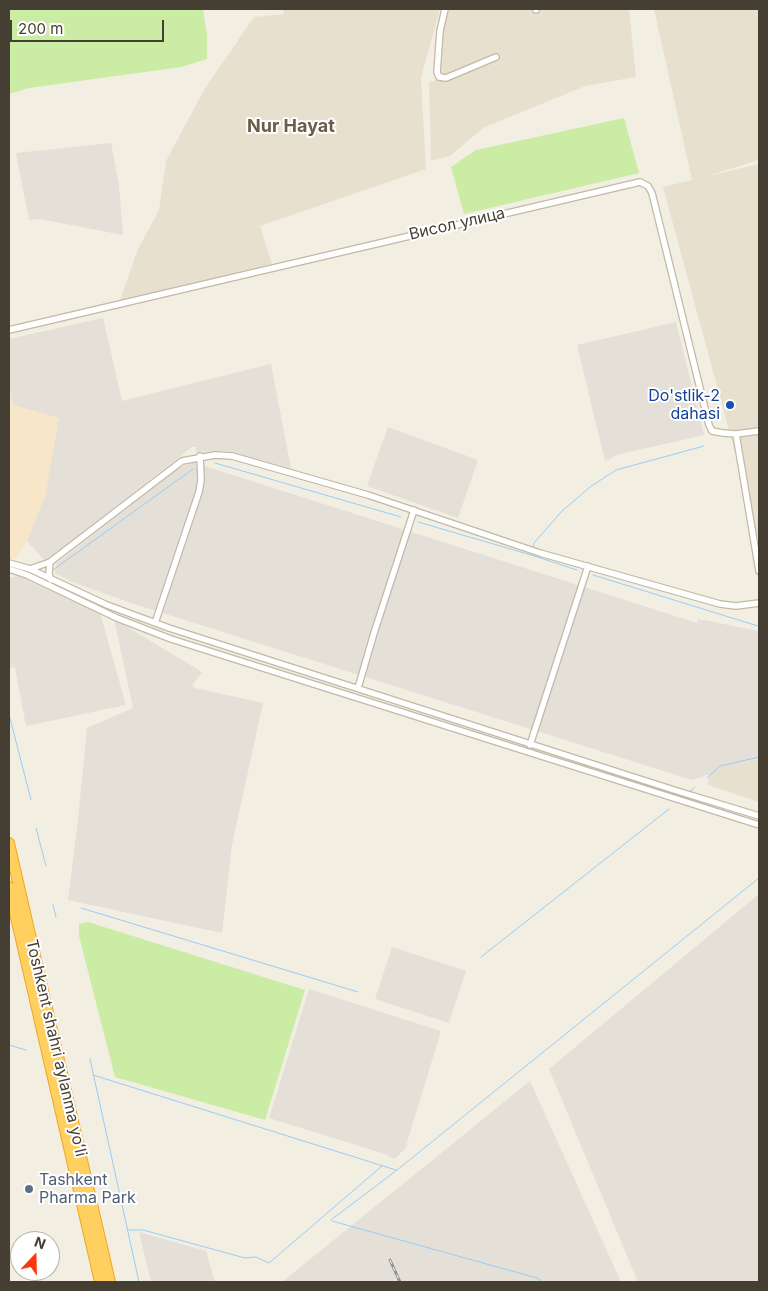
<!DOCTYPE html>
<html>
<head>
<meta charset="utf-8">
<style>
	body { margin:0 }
	#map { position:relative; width:768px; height:1291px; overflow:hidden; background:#f3eee2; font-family:Inter,sans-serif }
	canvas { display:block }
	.frame { position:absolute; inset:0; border:10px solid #453e32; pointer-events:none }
	.north { position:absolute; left:10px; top:1231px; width:50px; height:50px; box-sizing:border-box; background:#fff; border:1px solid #b5b2ad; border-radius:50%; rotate:21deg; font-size:14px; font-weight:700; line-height:20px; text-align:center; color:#453e32 }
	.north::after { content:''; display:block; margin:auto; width:18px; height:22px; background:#ff380c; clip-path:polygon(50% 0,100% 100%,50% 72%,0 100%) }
	.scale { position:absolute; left:10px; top:20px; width:154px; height:22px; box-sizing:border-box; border:2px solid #453e32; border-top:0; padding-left:6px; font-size:15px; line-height:18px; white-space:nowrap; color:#453e32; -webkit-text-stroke:4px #fff; paint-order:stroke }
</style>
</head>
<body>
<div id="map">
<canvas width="768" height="1291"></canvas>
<div class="frame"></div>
<div class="north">N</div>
<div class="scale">200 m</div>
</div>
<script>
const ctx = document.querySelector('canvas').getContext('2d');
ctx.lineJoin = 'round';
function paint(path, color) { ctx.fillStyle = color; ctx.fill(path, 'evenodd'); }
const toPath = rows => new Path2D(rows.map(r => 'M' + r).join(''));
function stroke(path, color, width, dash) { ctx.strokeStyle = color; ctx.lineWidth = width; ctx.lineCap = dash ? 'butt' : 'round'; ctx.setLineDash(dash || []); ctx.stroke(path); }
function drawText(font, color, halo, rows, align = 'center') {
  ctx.font = font + ' Inter,sans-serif'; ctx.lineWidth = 4; ctx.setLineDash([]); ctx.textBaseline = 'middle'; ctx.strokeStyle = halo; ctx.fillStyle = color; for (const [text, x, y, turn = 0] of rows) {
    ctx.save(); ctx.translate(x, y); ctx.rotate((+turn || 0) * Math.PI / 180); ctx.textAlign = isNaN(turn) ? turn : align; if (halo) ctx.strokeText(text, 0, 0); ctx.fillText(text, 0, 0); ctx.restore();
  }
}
paint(toPath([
	[283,9,440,9,421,78,426,169,260,226,272,264,120,301,137,251,159,210,166,161,204,90,254,17,284,14],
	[442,9,629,9,636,77,585,86,483,128,450,156,431,161,429,82,435,81,437,39],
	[654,9,759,9,759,160,704,177,759,164,759,541,663,187,692,180],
	[759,758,759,802,708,785,709,774]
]), '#e8e0cf');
paint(toPath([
	[9,385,13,405,59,418,45,496,27,541,15,560,9,558]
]), '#f8e6c9');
paint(toPath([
	[111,143,119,185,123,235,40,219,29,220,16,153],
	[103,318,122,401,271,364,291,469,228,451,196,452,196,447,192,447,45,561,27,541,45,496,59,418,13,405,9,385,9,339],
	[676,322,704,435,620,454,605,461,577,345],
	[388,427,478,460,458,518,367,486],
	[192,462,697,623,698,619,759,631,759,758,692,780,131,603,70,581,55,573,56,564,176,470],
	[19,576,100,613,126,705,26,726,15,667,9,668,9,578],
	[114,619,202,672,192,686,195,688,263,703,232,845,222,933,68,900,78,820,87,728,133,708],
	[759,894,759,1282,638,1282,549,1069],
	[392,947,466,971,449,1023,375,999],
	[309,989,441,1031,405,1149,394,1159,385,1154,269,1118],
	[530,1081,621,1282,282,1282],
	[139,1232,206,1251,215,1282,151,1282]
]), '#e4dfd7');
paint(toPath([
	[9,9,203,9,207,36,207,59,181,67,29,88,9,94],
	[624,118,639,173,464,214,451,167,476,150],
	[88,922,305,990,265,1120,115,1077,79,936,79,924]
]), '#caeca5');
stroke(toPath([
	[215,463,401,517],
	[418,522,531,555,577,570],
	[533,548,534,543,561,512,590,487,616,470,704,446],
	[53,570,193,469],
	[593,575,758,626],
	[9,714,31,800],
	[707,778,720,766,759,757],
	[689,792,695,787],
	[36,828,46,866],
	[53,905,56,917],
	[81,908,358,992],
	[481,957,669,809],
	[9,1045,26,1050],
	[90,1059,139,1282],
	[93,1075,396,1170],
	[331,1220,397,1170,759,878],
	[332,1221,537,1278,543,1282],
	[128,1230,143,1230,245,1258,256,1257,269,1263,382,1166]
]), '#96cdf8', 1);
const street = toPath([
	[445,9,440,31,437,72,439,77,446,78,496,57],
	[536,9,536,10],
	[9,330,640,182,648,186,652,193,709,425,712,431,723,433,736,434,759,431],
	[736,434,759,571],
	[50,562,49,574,51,580],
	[9,563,30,569,107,605,169,628,674,790,759,816],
	[9,569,27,575,117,618,171,639,759,825],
	[30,569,50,562,182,461,215,455,232,456,368,495,540,553,720,604,736,606,759,603],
	[155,623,199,492,201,480,200,456],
	[358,688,374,633,414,510],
	[530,745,588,566]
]);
const highway = toPath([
	[9,843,110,1282],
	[9,887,100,1282]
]);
stroke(street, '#c2b9a6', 8);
stroke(highway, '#eda821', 12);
stroke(street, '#fff', 5.5);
stroke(highway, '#ffcf60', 10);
const rail = toPath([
	[390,1260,400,1282]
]);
stroke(rail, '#939393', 3);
stroke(rail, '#fff', 1, [4]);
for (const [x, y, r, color] of [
	[730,405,5,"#1a4fb4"],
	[29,1189,5,"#5c6f8a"]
]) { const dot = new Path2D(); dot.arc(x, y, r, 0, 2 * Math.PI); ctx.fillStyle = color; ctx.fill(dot); stroke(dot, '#fff', 2); }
drawText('16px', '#453e32', '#fff', [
	["Висол улица",457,224,-13],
	["Toshkent shahri aylanma yoʻli",56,1048,77]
]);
drawText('16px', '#164399', '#fff', [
	["Do'stlik-2",720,396],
	["dahasi",720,414]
], 'right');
drawText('16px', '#4e5e75', '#fff', [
	["Tashkent",39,1180],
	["Pharma Park",39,1198]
], 'left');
drawText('bold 18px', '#695c48', '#fff', [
	["Nur Hayat",291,127]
]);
</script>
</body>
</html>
